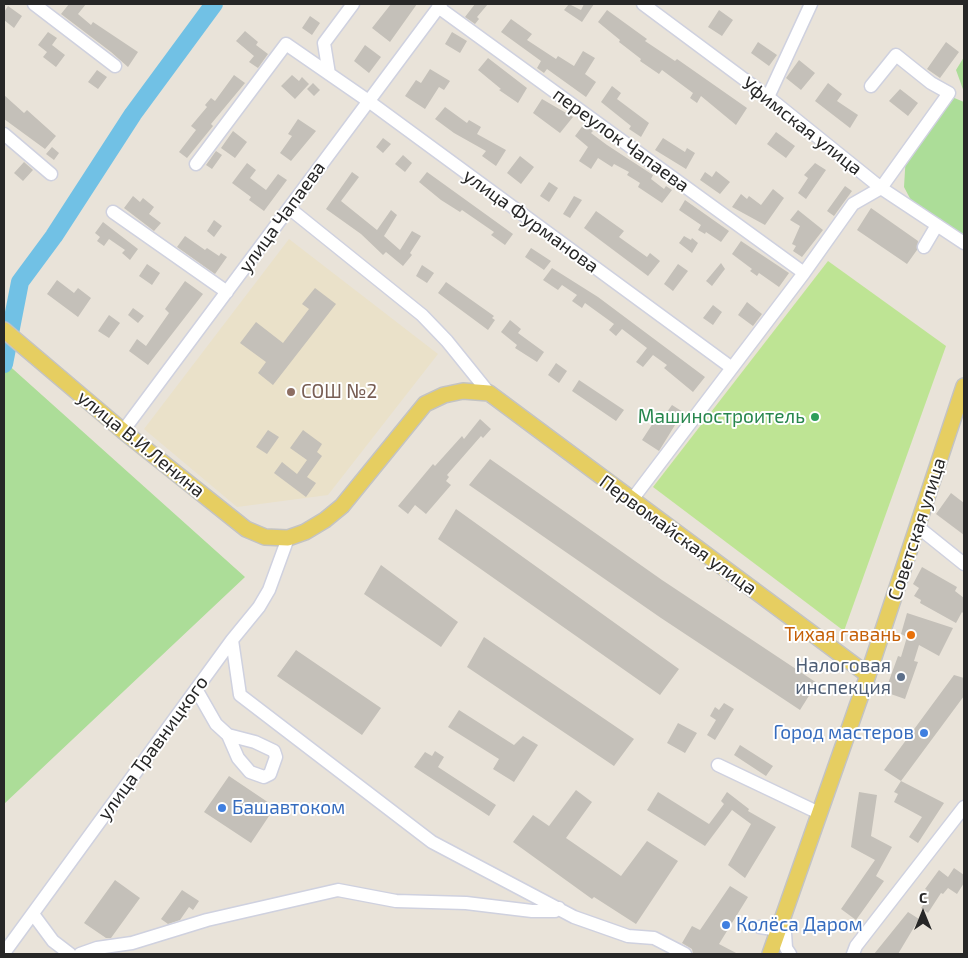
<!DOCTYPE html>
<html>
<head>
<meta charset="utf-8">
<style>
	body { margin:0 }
	#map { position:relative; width:968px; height:958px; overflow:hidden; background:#e9e3d9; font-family:"Exo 2",sans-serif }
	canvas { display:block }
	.frame { position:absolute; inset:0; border:5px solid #272727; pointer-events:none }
	.north { position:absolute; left:898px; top:888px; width:50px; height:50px; -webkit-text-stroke:4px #fff; paint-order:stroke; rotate:0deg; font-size:14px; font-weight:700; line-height:20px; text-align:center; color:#272727 }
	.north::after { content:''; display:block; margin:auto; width:18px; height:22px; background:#272727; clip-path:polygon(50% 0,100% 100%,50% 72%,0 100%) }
</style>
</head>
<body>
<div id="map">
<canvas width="968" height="958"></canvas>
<div class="frame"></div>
<div class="north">С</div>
</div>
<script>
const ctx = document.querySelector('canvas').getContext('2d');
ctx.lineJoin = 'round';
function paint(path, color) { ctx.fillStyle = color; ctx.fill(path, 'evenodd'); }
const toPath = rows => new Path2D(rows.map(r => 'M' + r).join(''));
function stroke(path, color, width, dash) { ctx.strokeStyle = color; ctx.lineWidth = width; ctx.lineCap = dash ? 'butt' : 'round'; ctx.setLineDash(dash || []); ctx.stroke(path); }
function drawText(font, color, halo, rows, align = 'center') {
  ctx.font = font + ' "Exo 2",sans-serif'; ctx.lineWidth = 4; ctx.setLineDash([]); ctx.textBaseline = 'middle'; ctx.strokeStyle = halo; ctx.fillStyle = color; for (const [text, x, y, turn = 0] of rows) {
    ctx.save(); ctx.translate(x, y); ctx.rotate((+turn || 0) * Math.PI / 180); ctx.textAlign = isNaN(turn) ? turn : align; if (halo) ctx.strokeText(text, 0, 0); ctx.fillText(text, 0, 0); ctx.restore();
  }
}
paint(toPath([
	[289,239,438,354,328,495,237,507,144,429]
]), '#eae1c9');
paint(toPath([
	[964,57,964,92,956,70],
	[952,97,964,102,964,239,914,206,904,187,906,154],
	[4,361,245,577,4,804]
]), '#acdd98');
paint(toPath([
	[828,261,946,346,844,631,653,487]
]), '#bee494');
stroke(toPath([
	[4,364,20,282,54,236,133,114,214,4]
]), '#71c1e5', 18);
paint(toPath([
	[69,4,86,4,78,14,91,25,93,22,138,52,128,67,111,52,61,14],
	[391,4,417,4,390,42,372,28],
	[475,4,488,4,477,17,479,19,475,24,465,17],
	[569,4,581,10,584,4,594,4,582,22,564,10],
	[8,6,22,16,14,28,4,20,4,12],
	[607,10,647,39,645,41,675,61,677,59,747,108,736,125,701,96,697,103,690,98,693,93,662,70,659,74,640,61,641,59,619,42,620,40,598,22],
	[719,10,733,20,722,36,708,27],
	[310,16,320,23,312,35,302,28],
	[511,19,532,34,527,40,556,59,558,56,574,66,583,51,595,58,585,74,596,82,586,97,547,69,544,73,537,68,541,61,501,32],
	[245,31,258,42,256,45,268,54,258,68,249,62,254,56,236,41],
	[48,32,57,38,52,45,65,55,56,67,43,57,47,52,38,45],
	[452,32,467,41,460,53,445,44],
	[758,42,777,55,769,66,751,53],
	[946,42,959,52,940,78,927,69],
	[365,45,381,57,369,73,354,61],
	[488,58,527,88,518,103,499,90,501,89,478,70],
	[799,60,815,73,801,90,786,78],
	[430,69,450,81,444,90,439,87,425,109,405,96,416,80,421,83],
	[97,70,107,77,98,89,88,82],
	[234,75,245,83,211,124,213,126,187,158,179,152,196,130,191,126,207,107,205,105,211,98,215,101],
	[292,75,299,81,302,77,309,84,295,99,281,86],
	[313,83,320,90,314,96,307,89],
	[828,83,842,94,837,101,858,115,850,128,815,101],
	[612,86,621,93,617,99,649,123,641,137,629,129,631,126,601,102],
	[900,89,918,103,908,116,889,101],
	[4,95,24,113,27,110,56,136,45,149,4,119],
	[542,99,573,117,560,133,533,113],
	[445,107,467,123,469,120,481,127,477,134,506,150,496,166,482,156,486,151,454,133,435,119],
	[298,119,316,131,291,161,280,153,292,136,288,134],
	[584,124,593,131,591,133,607,145,653,175,651,179,664,189,666,186,672,190,662,203,638,187,640,183,627,175,629,172,614,164,612,167,598,158,591,169,579,161,588,147,575,136],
	[233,131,247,142,235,158,221,148],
	[776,132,795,146,786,158,767,144],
	[383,138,391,144,383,153,376,147],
	[663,138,685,152,687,148,695,153,686,169,655,150],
	[52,147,59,153,54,160,46,154],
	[216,151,222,155,212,169,206,165],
	[403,155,412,163,405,172,395,164],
	[520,156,534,167,521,184,507,173],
	[24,162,33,170,23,181,14,173],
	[247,163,256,170,250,178,266,190,278,174,287,180,264,211,249,200,251,197,232,183],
	[815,163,826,170,806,199,798,193,808,178,804,175],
	[716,171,730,182,720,194,700,180,705,172,712,177],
	[352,172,359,177,341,201,377,230,391,210,397,215,384,236,400,250,412,231,421,236,410,253,412,255,403,266,386,252,383,255,361,234,326,209],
	[427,172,513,234,505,245,491,235,494,232,462,210,460,212,441,200,419,182],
	[549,182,558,188,549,202,540,196],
	[845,186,852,191,834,216,827,211],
	[773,189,784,198,765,225,732,207,741,194,747,199,749,196,761,205],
	[133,196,140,202,143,198,154,207,149,214,161,223,154,231,124,208],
	[574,196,582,200,570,218,563,214],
	[685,200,729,231,721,242,706,232,705,234,698,230,701,225,679,210],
	[871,208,918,241,917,250,907,264,857,230],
	[798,210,823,230,802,257,793,251,796,246,792,244,800,226,790,220],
	[596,211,624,231,619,237,647,257,650,253,660,261,648,276,584,228],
	[214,220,222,226,214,237,207,231],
	[103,222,138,249,130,260,122,253,125,250,109,239,104,246,97,241,100,237,95,233],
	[185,236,205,250,207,248,219,256,221,253,227,257,215,274,177,247],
	[684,236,691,240,692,238,698,243,692,253,679,243],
	[741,241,789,273,779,287,759,273,757,276,750,271,752,269,732,254],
	[531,248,551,261,544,270,525,257],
	[721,263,725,269,712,286,706,281],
	[147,264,160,273,152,285,139,276],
	[678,264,688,271,673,291,664,284],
	[422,265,434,273,427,283,416,276],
	[552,268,598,297,705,377,693,392,664,368,667,365,653,355,643,367,636,362,647,348,622,329,616,336,609,330,614,324,585,303,582,308,572,301,577,295,562,285,558,290,543,280],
	[57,280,74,293,78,288,91,298,78,317,47,294],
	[185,281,203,294,148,365,129,351,137,339,146,346,169,313,165,309],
	[446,282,494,316,492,318,495,320,488,330,438,293],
	[315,288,336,304,273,385,258,373,266,362,240,343,256,322,283,343,309,309,302,304],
	[747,302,762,314,753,326,738,315],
	[713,305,722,312,713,325,703,318],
	[133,308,144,316,138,323,128,315],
	[109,315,120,323,109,338,98,331],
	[510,320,521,329,518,333,544,352,537,362,515,348,517,345,501,332],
	[556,363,567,371,559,383,548,375],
	[579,380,624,410,616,421,572,391],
	[672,405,683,412,659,451,642,440,655,420,659,423],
	[480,419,491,429,483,438,481,436,447,475,449,477,446,481,451,485,426,514,415,505,408,514,398,506,433,464,435,466,462,436,464,439],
	[268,430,279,437,267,454,256,447],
	[303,430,322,444,317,452,322,456,307,477,316,483,306,497,274,473,282,462,297,474,307,460,290,448],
	[490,459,662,580,817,683,800,710,661,618,469,485],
	[951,493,964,503,964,535,936,514],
	[456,509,679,669,660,695,438,539],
	[381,565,458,622,441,647,364,594],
	[922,567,957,587,955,591,964,598,964,614,962,612,956,623,920,603,921,600,914,596,919,588,913,584],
	[907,613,953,628,939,656,919,645,914,661,918,662,905,699,885,692,898,656,901,657,907,637,901,634],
	[484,637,634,739,614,766,467,667],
	[296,650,381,708,362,735,277,676],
	[954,675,964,678,964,696,901,781,884,770],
	[724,703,734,709,715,740,707,735,716,720,710,716,715,707,719,710],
	[459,710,514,745,523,736,538,745,514,782,493,769,499,759,448,727],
	[678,723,697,733,685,753,667,743],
	[740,745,773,766,766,776,734,755],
	[435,751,444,757,438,767,496,805,489,816,414,767,425,752,432,756],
	[229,776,275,807,251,843,204,812],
	[901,781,944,803,918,843,909,837,922,817,894,802,898,794,894,792],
	[576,790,592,802,566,838,621,876,647,841,678,861,636,924,594,897,592,899,513,842,533,815,549,826],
	[658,792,709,824,724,804,721,801,727,792,749,809,748,811,776,827,745,878,728,865,751,824,732,810,705,846,647,810],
	[859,792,877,795,871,836,892,847,876,876,884,881,856,920,841,909,875,860,851,847],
	[954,868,964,875,964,883,957,894,948,888,943,894,941,893,928,913,921,908,924,904,920,901,927,890,925,889,939,870,948,877],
	[115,880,140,898,111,938,106,938,84,923],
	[730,886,748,897,719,944,738,954,693,954,692,949,682,943,692,926,700,930],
	[182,890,199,901,193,910,189,907,180,920,168,924,161,919],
	[908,912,919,919,898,954,874,954]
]), '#c4c0b9');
const minor = toPath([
	[34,4,115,66],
	[643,4,768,97,881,188,964,243],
	[438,7,804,273],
	[329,74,324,43,353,4],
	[768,97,811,4],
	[4,134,51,174],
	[196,164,286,44,367,100,732,368],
	[289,208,422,315,447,341,489,393],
	[113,212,227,292],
	[924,247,937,225],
	[123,431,441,4],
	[631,501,804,273,853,204,881,188,949,93,931,83,896,55,871,86],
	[918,527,964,564],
	[232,640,240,695,432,842,574,917,628,936,654,938,685,954],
	[196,689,216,724,228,735,238,758,250,772,264,777,270,774,276,757,274,751,255,742,228,735],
	[718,765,819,813],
	[33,914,53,941,70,954],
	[784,918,786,948,790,954],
	[760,927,779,930],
	[4,953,232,640,259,607,269,590,288,538],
	[80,954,97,948,132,943,207,920,338,890,396,901,466,903,532,911,555,911,559,908],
	[853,954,856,946,964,807]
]);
const major = toPath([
	[4,330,123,431,246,529,265,537,288,538,305,532,325,520,342,506,425,404,444,395,463,391,489,393,868,675],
	[770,954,868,675,964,386]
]);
stroke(minor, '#cfd1df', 15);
stroke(major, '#c3c3c3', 18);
stroke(minor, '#fff', 12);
stroke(major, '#e6ce61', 15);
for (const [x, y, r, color] of [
	[291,392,5,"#8d6e63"],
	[815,417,5,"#2e9e5b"],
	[911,635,5,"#e8710a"],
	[901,677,5,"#5c6f8a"],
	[924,733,5,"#3f7fe0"],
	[222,808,5,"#3f7fe0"],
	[726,925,5,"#3f7fe0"]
]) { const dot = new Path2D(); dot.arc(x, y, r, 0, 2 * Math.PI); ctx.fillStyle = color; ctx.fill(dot); stroke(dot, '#fff', 2); }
drawText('19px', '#272727', '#fff', [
	["Уфимская улица",802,126,38],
	["переулок Чапаева",621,140,36],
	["улица Чапаева",282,217,-54],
	["улица Фурманова",531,221,36],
	["улица В.И.Ленина",141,444,39],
	["Советская улица",917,529,-72],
	["Первомайская улица",678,535,36],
	["улица Травницкого",153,748,-54]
]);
drawText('19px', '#785e54', '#fff', [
	["СОШ №2",301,392]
], 'left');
drawText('19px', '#27864d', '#fff', [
	["Машиностроитель",805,417]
], 'right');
drawText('19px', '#c56008', '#fff', [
	["Тихая гавань",901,635]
], 'right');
drawText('19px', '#4e5e75', '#fff', [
	["Налоговая",891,666],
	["инспекция",891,688]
], 'right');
drawText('19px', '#366cbe', '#fff', [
	["Город мастеров",914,733,"right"],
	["Башавтоком",232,808],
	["Колёса Даром",736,925]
], 'left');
</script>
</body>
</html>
